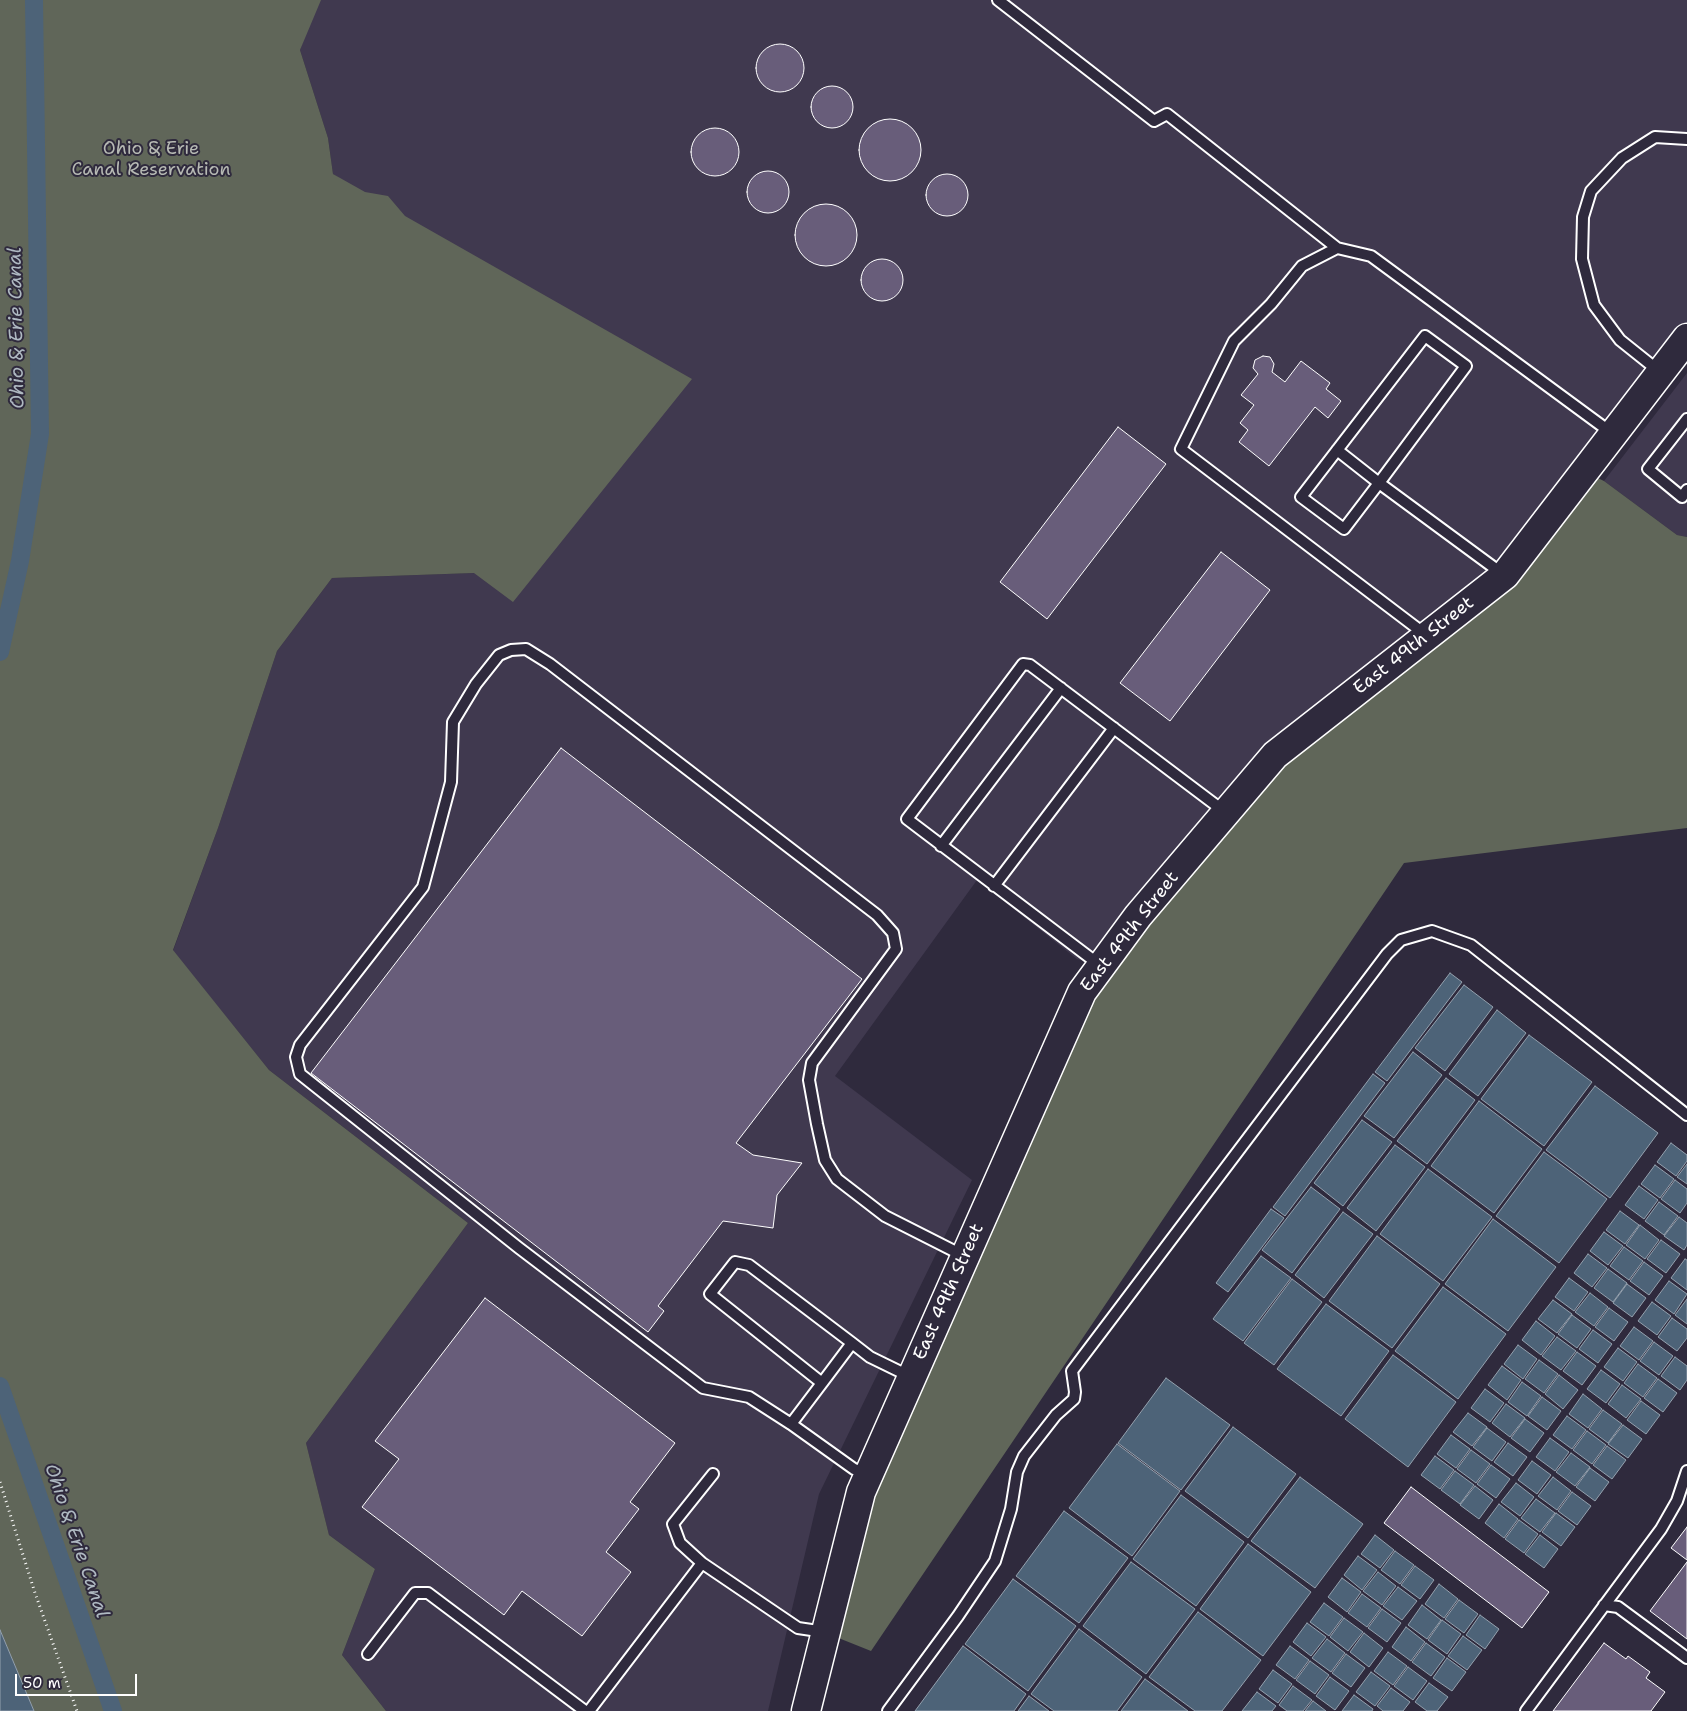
<!DOCTYPE html>
<html>
<head>
<meta charset="utf-8">
<style>
	body { margin:0 }
	#map { position:relative; width:1687px; height:1711px; overflow:hidden; background:#2f2a3d; font-family:"Shantell Sans",sans-serif }
	canvas { display:block }
	.scale { position:absolute; left:15px; top:1674px; width:122px; height:22px; box-sizing:border-box; border:2px solid #fff; border-top:0; padding-left:6px; font-size:15px; line-height:18px; white-space:nowrap; color:#fff; -webkit-text-stroke:4px #2f2a3d; paint-order:stroke }
</style>
</head>
<body>
<div id="map">
<canvas width="1687" height="1711"></canvas>
<div class="scale">50 m</div>
</div>
<script>
const ctx = document.querySelector('canvas').getContext('2d');
ctx.lineJoin = 'round';
function paint(path, color) { ctx.fillStyle = color; ctx.fill(path, 'evenodd'); }
const toPath = rows => new Path2D(rows.map(r => 'M' + r).join(''));
function stroke(path, color, width, dash) { ctx.strokeStyle = color; ctx.lineWidth = width; ctx.lineCap = dash ? 'butt' : 'round'; ctx.setLineDash(dash || []); ctx.stroke(path); }
function drawText(font, color, halo, rows, align = 'center') {
  ctx.font = font + ' "Shantell Sans",sans-serif'; ctx.lineWidth = 4; ctx.setLineDash([]); ctx.textBaseline = 'middle'; ctx.strokeStyle = halo; ctx.fillStyle = color; for (const [text, x, y, turn = 0] of rows) {
    ctx.save(); ctx.translate(x, y); ctx.rotate((+turn || 0) * Math.PI / 180); ctx.textAlign = isNaN(turn) ? turn : align; if (halo) ctx.strokeText(text, 0, 0); ctx.fillText(text, 0, 0); ctx.restore();
  }
}
paint(toPath([
	[317,0,1687,0,1687,338,1505,575,1101,966,1077,959,977,880,835,1076,972,1180,819,1494,768,1711,386,1711,342,1655,375,1569,329,1535,306,1443,468,1223,269,1070,173,951,218,828,277,651,332,578,474,573,358,192,333,174,328,138,300,50],
	[1687,373,1687,537,1677,535,1604,481]
]), '#40394f');
paint(toPath([
	[0,0,321,0,300,50,328,138,333,174,365,192,388,196,405,216,692,379,513,602,474,573,332,578,277,651,218,828,173,950,269,1070,468,1223,306,1443,329,1535,375,1569,342,1655,386,1711,34,1711,0,1630],
	[1585,472,1604,481,1677,535,1687,537,1687,828,1404,863,871,1651,826,1633,861,1492,1082,992,1226,812,1505,575]
]), '#606659');
const water = toPath([
	[1450,973,1462,982,1387,1081,1375,1072,1450,973],
	[1464,985,1493,1007,1445,1071,1415,1048,1464,985],
	[1497,1010,1526,1033,1478,1096,1449,1074,1497,1010],
	[1529,1035,1592,1082,1544,1146,1481,1099,1529,1035],
	[1413,1052,1442,1075,1394,1138,1364,1116,1413,1052],
	[1373,1074,1385,1083,1285,1216,1273,1207,1373,1074],
	[1446,1078,1475,1100,1427,1164,1397,1141,1446,1078],
	[1595,1086,1658,1133,1610,1198,1546,1150,1595,1086],
	[1479,1101,1542,1149,1494,1213,1431,1166,1479,1101],
	[1362,1120,1392,1142,1343,1206,1314,1183,1362,1120],
	[1671,1143,1687,1155,1687,1161,1676,1176,1657,1162,1671,1143],
	[1395,1145,1425,1167,1376,1231,1347,1208,1395,1145],
	[1544,1152,1607,1199,1559,1263,1496,1216,1544,1152],
	[1687,1164,1687,1184,1677,1177,1687,1164],
	[1655,1165,1674,1179,1660,1198,1641,1184,1655,1165],
	[1428,1169,1492,1217,1443,1281,1380,1234,1428,1169],
	[1675,1180,1687,1189,1687,1203,1680,1213,1661,1199,1675,1180],
	[1639,1186,1658,1200,1644,1219,1625,1205,1639,1186],
	[1311,1187,1340,1209,1292,1273,1262,1250,1311,1187],
	[1659,1202,1678,1216,1664,1235,1645,1221,1659,1202],
	[1271,1209,1284,1218,1228,1292,1216,1283,1271,1209],
	[1620,1211,1639,1225,1625,1244,1606,1230,1620,1211],
	[1343,1212,1373,1234,1324,1298,1295,1275,1343,1212],
	[1679,1217,1687,1223,1687,1245,1684,1250,1664,1236,1679,1217],
	[1493,1219,1556,1267,1508,1331,1445,1284,1493,1219],
	[1640,1225,1659,1240,1645,1259,1626,1245,1640,1225],
	[1604,1232,1623,1246,1608,1265,1590,1251,1604,1232],
	[1377,1236,1440,1284,1392,1348,1329,1301,1377,1236],
	[1661,1240,1680,1254,1666,1273,1647,1259,1661,1240],
	[1624,1247,1643,1261,1629,1280,1610,1266,1624,1247],
	[1588,1254,1607,1268,1592,1287,1574,1273,1588,1254],
	[1261,1256,1291,1278,1243,1341,1213,1319,1261,1256],
	[1685,1259,1687,1260,1687,1290,1671,1278,1685,1259],
	[1644,1262,1663,1276,1649,1295,1630,1281,1644,1262],
	[1608,1269,1627,1283,1613,1302,1594,1288,1608,1269],
	[1569,1278,1588,1292,1574,1311,1555,1297,1569,1278],
	[1292,1279,1322,1302,1274,1365,1244,1343,1292,1279],
	[1669,1281,1687,1294,1674,1314,1655,1300,1669,1281],
	[1627,1284,1646,1298,1632,1317,1613,1303,1627,1284],
	[1443,1287,1506,1334,1458,1399,1395,1351,1443,1287],
	[1590,1293,1608,1307,1594,1326,1575,1312,1590,1293],
	[1687,1299,1687,1324,1675,1315,1687,1299],
	[1553,1300,1572,1314,1557,1333,1538,1319,1553,1300],
	[1652,1302,1671,1316,1657,1335,1638,1321,1652,1302],
	[1326,1304,1389,1351,1341,1416,1277,1369,1326,1304],
	[1609,1308,1628,1322,1614,1341,1595,1327,1609,1308],
	[1572,1315,1591,1329,1577,1348,1558,1334,1572,1315],
	[1672,1318,1687,1329,1687,1338,1677,1351,1658,1337,1672,1318],
	[1536,1321,1555,1336,1541,1355,1522,1340,1536,1321],
	[1634,1327,1653,1341,1639,1360,1620,1346,1634,1327],
	[1593,1330,1612,1344,1598,1363,1579,1349,1593,1330],
	[1557,1337,1576,1351,1561,1370,1542,1356,1557,1337],
	[1654,1342,1673,1356,1659,1375,1640,1361,1654,1342],
	[1518,1345,1537,1359,1523,1379,1504,1364,1518,1345],
	[1618,1348,1637,1362,1623,1381,1604,1367,1618,1348],
	[1577,1352,1596,1366,1582,1385,1563,1371,1577,1352],
	[1393,1355,1456,1402,1408,1467,1345,1419,1393,1355],
	[1675,1357,1687,1366,1687,1380,1680,1390,1661,1376,1675,1357],
	[1539,1360,1558,1374,1544,1393,1525,1379,1539,1360],
	[1638,1364,1657,1378,1643,1397,1624,1383,1638,1364],
	[1502,1366,1521,1380,1507,1400,1488,1385,1502,1366],
	[1601,1370,1620,1384,1606,1403,1587,1389,1601,1370],
	[1559,1375,1578,1390,1563,1409,1545,1394,1559,1375],
	[1166,1378,1230,1425,1181,1490,1118,1443,1166,1378],
	[1658,1379,1677,1393,1663,1412,1644,1398,1658,1379],
	[1522,1382,1541,1396,1527,1416,1508,1402,1522,1382],
	[1622,1385,1641,1399,1626,1418,1608,1404,1622,1385],
	[1485,1389,1504,1403,1490,1422,1471,1408,1485,1389],
	[1583,1394,1602,1409,1588,1428,1569,1414,1583,1394],
	[1542,1397,1561,1411,1547,1430,1528,1416,1542,1397],
	[1641,1401,1660,1415,1646,1434,1627,1420,1641,1401],
	[1506,1404,1525,1418,1510,1437,1492,1423,1506,1404],
	[1603,1410,1622,1424,1608,1443,1589,1429,1603,1410],
	[1468,1413,1487,1427,1472,1446,1453,1432,1468,1413],
	[1567,1416,1586,1430,1572,1449,1553,1435,1567,1416],
	[1525,1419,1544,1433,1530,1452,1511,1438,1525,1419],
	[1623,1425,1642,1439,1628,1458,1608,1444,1623,1425],
	[1233,1427,1296,1474,1248,1538,1185,1491,1233,1427],
	[1487,1428,1506,1442,1492,1461,1473,1447,1487,1428],
	[1587,1431,1606,1445,1592,1464,1573,1450,1587,1431],
	[1451,1435,1470,1449,1456,1468,1437,1454,1451,1435],
	[1550,1438,1569,1452,1555,1471,1536,1457,1550,1438],
	[1508,1443,1527,1457,1513,1476,1494,1462,1508,1443],
	[1117,1444,1180,1491,1132,1556,1069,1508,1117,1444],
	[1607,1446,1626,1460,1612,1479,1593,1465,1607,1446],
	[1471,1450,1490,1464,1476,1483,1457,1469,1471,1450],
	[1571,1453,1590,1467,1575,1486,1556,1472,1571,1453],
	[1435,1456,1454,1470,1440,1489,1421,1475,1435,1456],
	[1532,1461,1551,1475,1537,1494,1518,1480,1532,1461],
	[1491,1465,1510,1479,1496,1498,1477,1484,1491,1465],
	[1590,1468,1609,1482,1595,1501,1576,1487,1590,1468],
	[1455,1471,1474,1485,1460,1504,1441,1490,1455,1471],
	[1300,1477,1363,1524,1315,1588,1251,1541,1300,1477],
	[1553,1477,1571,1491,1557,1510,1538,1496,1553,1477],
	[1516,1483,1534,1497,1520,1516,1501,1502,1516,1483],
	[1475,1486,1493,1500,1479,1519,1460,1505,1475,1486],
	[1572,1492,1591,1506,1577,1525,1558,1511,1572,1492],
	[1181,1495,1244,1542,1196,1606,1133,1559,1181,1495],
	[1536,1499,1555,1513,1540,1532,1521,1518,1536,1499],
	[1499,1504,1518,1519,1504,1538,1485,1523,1499,1504],
	[1064,1511,1128,1558,1079,1623,1016,1576,1064,1511],
	[1556,1513,1575,1527,1561,1546,1542,1532,1556,1513],
	[1519,1520,1538,1534,1524,1553,1505,1539,1519,1520],
	[1375,1535,1394,1550,1380,1568,1361,1554,1375,1535],
	[1540,1535,1558,1549,1544,1568,1525,1554,1540,1535],
	[1248,1544,1311,1592,1263,1656,1200,1609,1248,1544],
	[1395,1551,1414,1565,1400,1584,1381,1570,1395,1551],
	[1358,1556,1377,1570,1362,1590,1344,1575,1358,1556],
	[1131,1562,1195,1609,1146,1674,1083,1626,1131,1562],
	[1415,1566,1434,1580,1420,1599,1401,1585,1415,1566],
	[1378,1572,1396,1586,1382,1605,1363,1591,1378,1572],
	[1342,1578,1361,1592,1347,1612,1328,1597,1342,1578],
	[1013,1579,1076,1626,1028,1691,965,1644,1013,1579],
	[1439,1584,1458,1599,1444,1618,1425,1604,1439,1584],
	[1398,1587,1417,1601,1402,1620,1383,1606,1398,1587],
	[1362,1594,1381,1608,1367,1627,1348,1613,1362,1594],
	[1459,1600,1478,1614,1464,1633,1445,1619,1459,1600],
	[1324,1603,1343,1617,1329,1636,1310,1622,1324,1603],
	[1422,1605,1441,1620,1427,1639,1408,1625,1422,1605],
	[1382,1609,1401,1623,1387,1642,1368,1628,1382,1609],
	[1198,1612,1261,1660,1222,1711,1195,1711,1149,1677,1198,1612],
	[1480,1615,1499,1629,1485,1649,1466,1635,1480,1615],
	[1344,1618,1363,1632,1348,1651,1330,1637,1344,1618],
	[1442,1620,1461,1634,1447,1654,1428,1640,1442,1620],
	[1307,1623,1326,1637,1311,1656,1293,1642,1307,1623],
	[1406,1627,1425,1642,1411,1661,1392,1647,1406,1627],
	[1079,1629,1142,1677,1117,1711,1054,1711,1031,1694,1079,1629],
	[0,1630,34,1711,0,1711,0,1630],
	[1364,1633,1383,1648,1369,1667,1350,1652,1364,1633],
	[1463,1636,1482,1650,1467,1670,1448,1656,1463,1636],
	[1327,1639,1345,1653,1331,1672,1312,1658,1327,1639],
	[1426,1643,1445,1657,1431,1676,1412,1662,1426,1643],
	[963,1646,1026,1694,1014,1711,915,1711,963,1646],
	[1290,1646,1309,1660,1295,1679,1276,1665,1290,1646],
	[1388,1652,1407,1666,1393,1685,1374,1671,1388,1652],
	[1346,1654,1365,1668,1351,1687,1332,1673,1346,1654],
	[1447,1658,1466,1672,1452,1691,1433,1678,1447,1658],
	[1310,1661,1329,1675,1315,1694,1296,1680,1310,1661],
	[1408,1667,1427,1681,1413,1700,1394,1686,1408,1667],
	[1273,1670,1292,1684,1278,1703,1259,1689,1273,1670],
	[1371,1672,1390,1686,1375,1706,1356,1692,1371,1672],
	[1330,1677,1349,1691,1335,1710,1316,1696,1330,1677],
	[1145,1679,1188,1711,1121,1711,1145,1679],
	[1429,1683,1448,1697,1437,1711,1427,1711,1415,1702,1429,1683],
	[1293,1686,1312,1700,1303,1711,1287,1711,1279,1705,1293,1686],
	[1391,1688,1410,1702,1403,1711,1383,1711,1377,1706,1391,1688],
	[1257,1692,1276,1706,1272,1711,1242,1711,1257,1692],
	[1354,1695,1373,1709,1372,1711,1342,1711,1354,1695],
	[1029,1696,1049,1711,1018,1711,1029,1696],
	[1313,1701,1326,1711,1305,1711,1313,1701]
]);
paint(water, '#4d6378');
stroke(water, '#94a1ae', 1);
stroke(toPath([
	[0,652,20,561,40,434,34,0],
	[0,1386,113,1711]
]), '#4d6378', 18);
const building = toPath([
	'756 68a24 24 0 1 1 48 0a24 24 0 1 1-48 0Z',
	'811 107a21 21 0 1 1 42 0a21 21 0 1 1-42 0Z',
	'859 150a31 31 0 1 1 62 0a31 31 0 1 1-62 0Z',
	'691 152a24 24 0 1 1 48 0a24 24 0 1 1-48 0Z',
	'747 192a21 21 0 1 1 42 0a21 21 0 1 1-42 0Z',
	'926 195a21 21 0 1 1 42 0a21 21 0 1 1-42 0Z',
	'795 235a31 31 0 1 1 62 0a31 31 0 1 1-62 0Z',
	'861 280a21 21 0 1 1 42 0a21 21 0 1 1-42 0Z',
	[1263,356,1270,357,1274,364,1272,372,1285,382,1301,361,1330,383,1326,389,1341,401,1328,418,1315,407,1269,466,1239,442,1248,430,1240,423,1254,405,1241,395,1258,374,1253,368,1255,360,1263,356],
	[1118,427,1166,464,1047,619,1000,582,1118,427],
	[1221,552,1270,590,1170,721,1120,683,1221,552],
	[561,748,862,979,736,1143,753,1155,802,1163,777,1195,773,1228,723,1221,658,1306,664,1311,648,1332,311,1073,561,748],
	[485,1298,675,1443,630,1502,639,1509,606,1552,631,1572,582,1636,522,1591,504,1615,362,1507,399,1459,375,1441,485,1298],
	[1411,1487,1549,1592,1522,1628,1384,1523,1411,1487],
	[1687,1527,1687,1560,1671,1548,1687,1527],
	[1687,1562,1687,1639,1650,1611,1687,1562],
	[1604,1643,1626,1659,1628,1656,1650,1672,1646,1678,1665,1692,1651,1711,1553,1711,1604,1643]
]);
paint(building, '#685d7a');
stroke(building, '#fff', 1);
const lane = toPath([
	[998,0,1154,121,1167,114,1337,248],
	[1660,372,1620,340,1594,305,1582,259,1583,217,1591,191,1622,158,1655,137,1687,139],
	[1687,419,1648,469,1682,497,1687,490],
	[1337,450,1379,483,1344,529,1301,497,1425,336,1466,366,1379,483,1504,575],
	[1426,635,1181,449,1234,341,1271,304,1302,266,1337,248,1371,256,1613,434],
	[941,846,1061,688],
	[994,886,1114,728],
	[1101,966,907,819,1023,664,1030,665,1225,812],
	[852,1343,822,1383,710,1294,735,1262,749,1265,852,1343,870,1357,911,1377],
	[822,1383,791,1424,854,1469,869,1474],
	[791,1424,749,1397,703,1388,519,1248,300,1074,296,1057,300,1045,423,887,451,782,453,722,476,684,499,655,511,650,526,649,550,664,877,915,893,933,896,949,812,1063,809,1080,817,1124,825,1160,837,1179,885,1216,964,1256],
	[702,1563,680,1543,673,1524,713,1474],
	[1604,1605,1618,1607,1687,1658],
	[368,1654,415,1593,428,1593,585,1711],
	[589,1711,702,1563,798,1628,825,1632],
	[888,1711,958,1616,995,1561,1011,1509,1017,1472,1024,1456,1056,1415,1074,1399,1075,1392,1072,1371,1387,954,1401,940,1432,931,1471,945,1687,1115],
	[1526,1711,1661,1529,1677,1501,1687,1471]
]);
const secondary = toPath([
	[806,1711,861,1492,1082,992,1138,916,1275,755,1505,575,1687,338]
]);
stroke(lane, '#fff', 14);
stroke(secondary, '#fff', 31);
stroke(toPath([
	[0,1482,35,1593,77,1711]
]), '#fff', 3, [1, 4]);
stroke(lane, '#2f2a3d', 10);
stroke(secondary, '#2f2a3d', 28);
drawText('18px', '#b7bab4', '#2f2a3d', [
	["Ohio & Erie",151,149],
	["Canal Reservation",151,170]
]);
drawText('18px', '#fff', '#2f2a3d', [
	["East 49th Street",1414,646,-38],
	["East 49th Street",1130,932,-52],
	["East 49th Street",949,1292,-66]
]);
drawText('italic 19px', '#afb9c2', '#2f2a3d', [
	["Ohio & Erie Canal",17,328,-91],
	["Ohio & Erie Canal",76,1541,71]
]);
</script>
</body>
</html>
